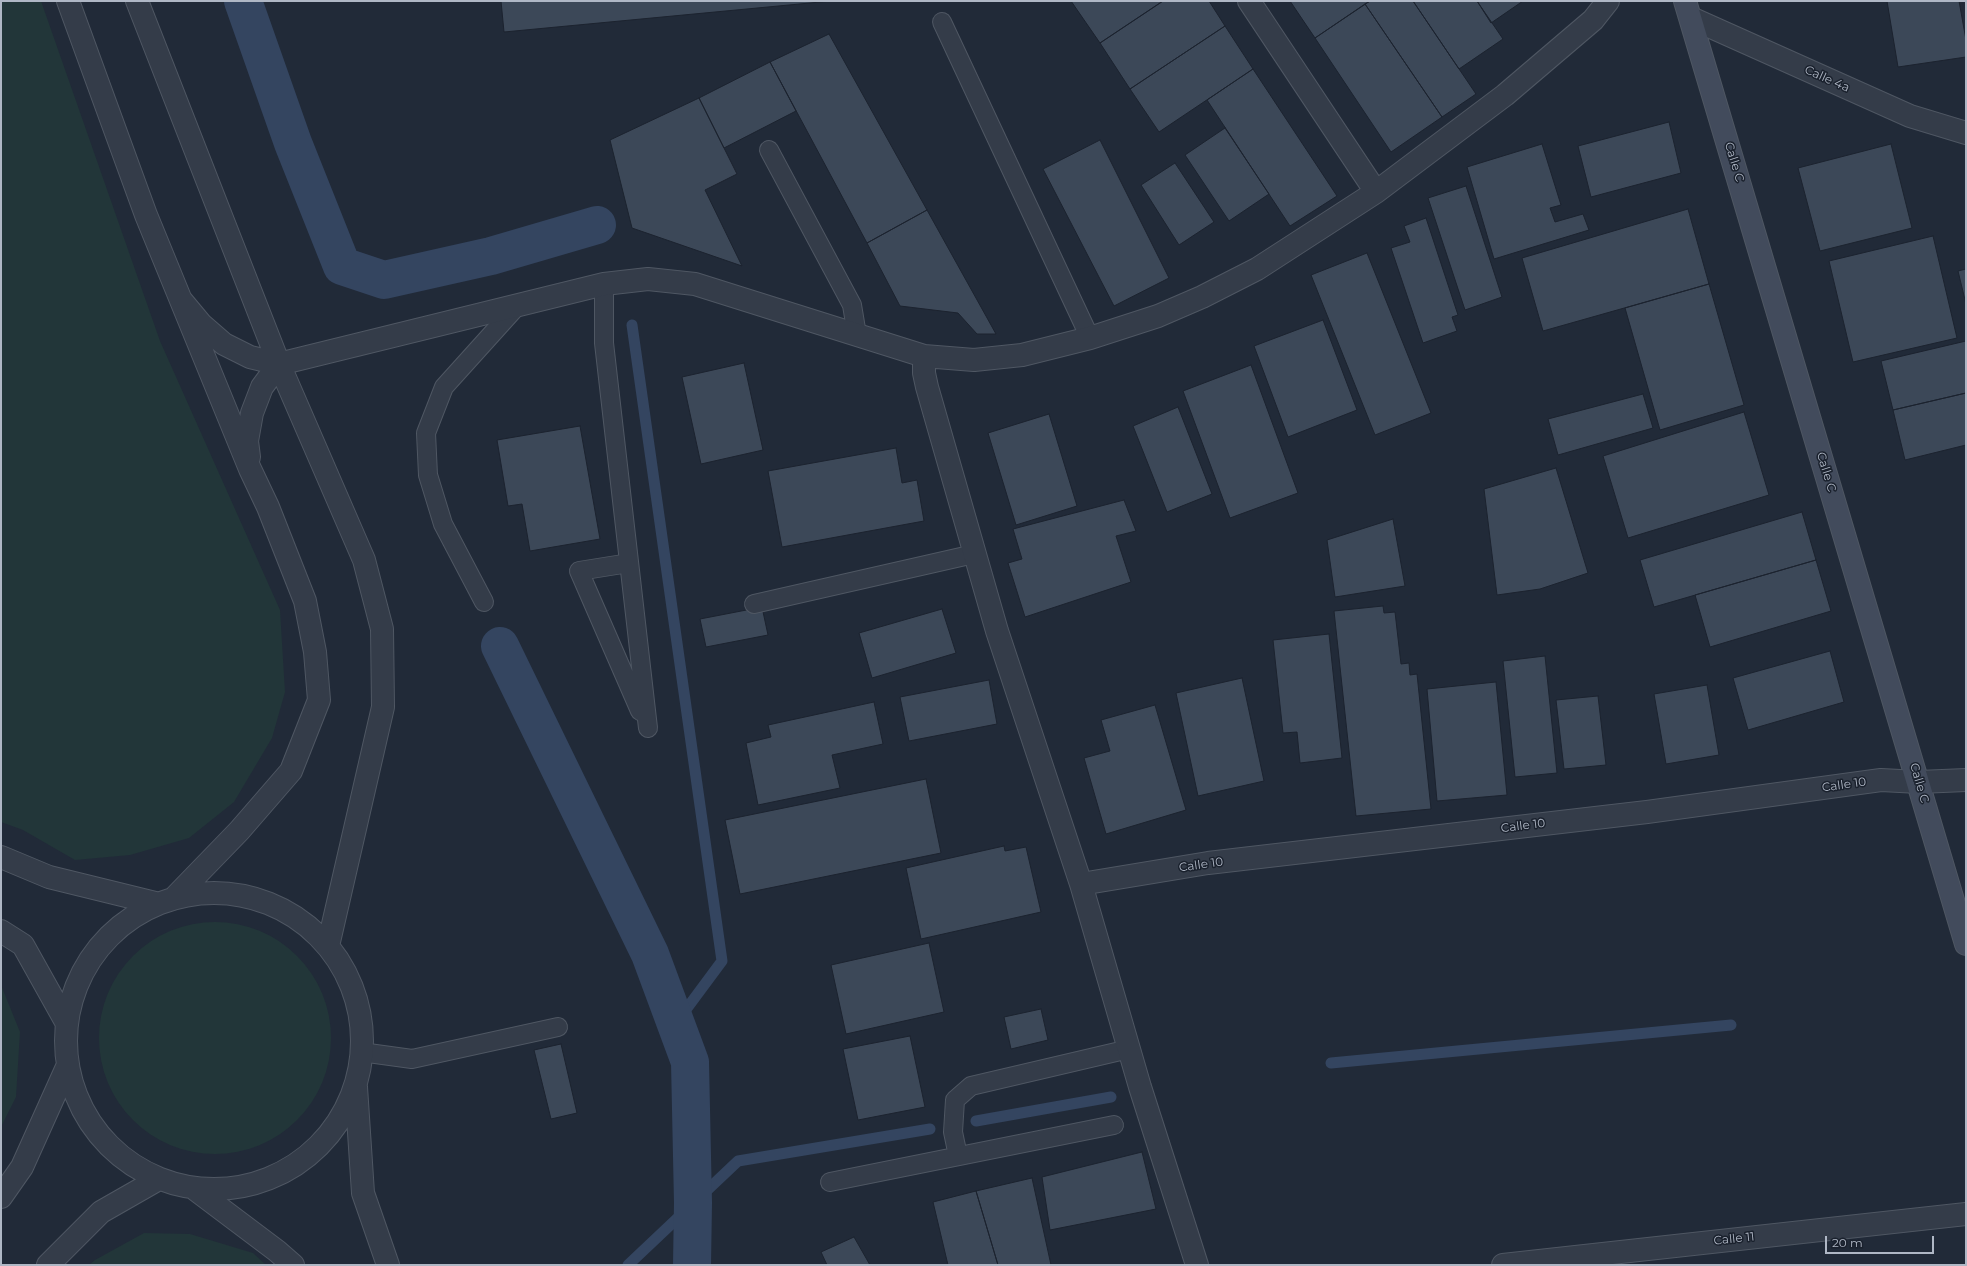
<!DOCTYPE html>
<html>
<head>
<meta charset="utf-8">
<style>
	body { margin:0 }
	#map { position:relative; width:1967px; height:1266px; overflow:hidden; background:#212a38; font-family:Montserrat,sans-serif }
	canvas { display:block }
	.frame { position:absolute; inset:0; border:2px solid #afb7c5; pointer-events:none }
	.scale { position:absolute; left:1825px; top:1236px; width:109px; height:18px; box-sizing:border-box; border:2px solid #afb7c5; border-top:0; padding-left:5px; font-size:12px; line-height:14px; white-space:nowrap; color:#afb7c5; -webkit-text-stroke:3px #1a212d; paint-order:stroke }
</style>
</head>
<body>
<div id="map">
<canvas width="1967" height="1266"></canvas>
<div class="frame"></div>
<div class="scale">20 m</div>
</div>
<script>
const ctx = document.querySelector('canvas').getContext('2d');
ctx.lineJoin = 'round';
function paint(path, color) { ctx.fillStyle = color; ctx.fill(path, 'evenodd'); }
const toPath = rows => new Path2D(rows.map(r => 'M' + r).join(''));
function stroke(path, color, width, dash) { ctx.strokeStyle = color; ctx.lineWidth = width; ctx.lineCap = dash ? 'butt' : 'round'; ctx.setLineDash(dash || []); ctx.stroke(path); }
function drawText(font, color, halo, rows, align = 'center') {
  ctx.font = font + ' Montserrat,sans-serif'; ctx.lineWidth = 3; ctx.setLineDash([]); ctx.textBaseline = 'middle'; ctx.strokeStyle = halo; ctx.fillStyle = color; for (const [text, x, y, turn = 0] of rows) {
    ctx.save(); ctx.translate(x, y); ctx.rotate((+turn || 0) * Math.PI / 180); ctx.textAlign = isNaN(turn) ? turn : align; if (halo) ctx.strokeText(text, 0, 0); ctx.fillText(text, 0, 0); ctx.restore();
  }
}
paint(toPath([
	[1,1,41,1,160,341,280,610,285,692,272,738,234,802,189,838,130,855,75,860,23,830,1,822],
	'99 1038a116 116 0 1 1 232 0a116 116 0 1 1-232 0Z',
	[1,985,20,1032,16,1097,1,1127],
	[144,1233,190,1234,253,1253,266,1265,89,1265,95,1260]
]), '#223639');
stroke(toPath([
	[632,325,722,961,676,1023],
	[1331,1063,1731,1025],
	[976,1121,1111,1097],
	[628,1265,738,1161,930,1129]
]), '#344560', 11);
stroke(toPath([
	[243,1,293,143,342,266,384,280,491,256,597,225],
	[500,646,650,954,690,1062,693,1203,692,1265]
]), '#344560', 38);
const building = toPath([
	[501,1,831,1,504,32,501,1],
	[1071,1,1163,1,1100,43,1071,1],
	[1163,1,1209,1,1225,26,1130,89,1100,43,1163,1],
	[1290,1,1370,1,1315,38,1290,1],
	[1370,1,1413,1,1476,94,1442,117,1365,4,1370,1],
	[1413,1,1477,1,1503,39,1459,69,1413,1],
	[1477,1,1523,1,1491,23,1477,1],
	[1887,1,1959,1,1966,40,1966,57,1898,67,1887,1],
	[1365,4,1442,117,1391,152,1315,38,1365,4],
	[1225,26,1253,69,1159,132,1130,89,1225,26],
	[829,34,927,210,867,243,770,62,829,34],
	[770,62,796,111,724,148,699,98,770,62],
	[1253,69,1337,196,1290,226,1207,100,1253,69],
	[699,98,737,174,705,190,742,266,632,228,610,140,699,98],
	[1669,122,1681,173,1591,197,1578,146,1669,122],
	[1225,128,1269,194,1229,221,1185,155,1225,128],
	[1100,140,1169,278,1114,306,1043,169,1100,140],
	[1542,144,1561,205,1550,208,1555,222,1583,214,1589,230,1494,259,1467,167,1542,144],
	[1891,144,1912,228,1820,251,1798,168,1891,144],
	[1175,163,1214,222,1179,245,1141,185,1175,163],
	[1466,186,1502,297,1465,310,1428,198,1466,186],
	[1688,209,1709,284,1543,331,1522,258,1688,209],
	[927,210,996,334,977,334,958,313,900,306,867,243,927,210],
	[1426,218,1458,315,1452,317,1457,331,1423,343,1391,248,1410,242,1404,226,1426,218],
	[1933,236,1957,338,1853,362,1829,261,1933,236],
	[1367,253,1431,413,1375,435,1311,275,1367,253],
	[1966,269,1966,304,1958,271,1966,269],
	[1709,284,1744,405,1660,430,1625,308,1709,284],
	[1323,320,1357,410,1288,437,1254,346,1323,320],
	[1966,341,1966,393,1893,410,1881,361,1966,341],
	[744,363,763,450,701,464,682,377,744,363],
	[1251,365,1298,493,1230,518,1183,391,1251,365],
	[1966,393,1966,445,1905,460,1893,410,1966,393],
	[1643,394,1653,428,1558,455,1548,419,1643,394],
	[1178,407,1212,494,1167,512,1133,426,1178,407],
	[1744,412,1769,495,1628,538,1603,456,1744,412],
	[1049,414,1077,506,1016,525,988,433,1049,414],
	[580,426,600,539,530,551,522,504,508,506,497,440,580,426],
	[896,448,902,483,917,480,924,521,782,547,768,471,896,448],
	[1556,468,1588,573,1540,589,1497,595,1484,489,1556,468],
	[1124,500,1136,531,1116,536,1131,582,1025,617,1008,563,1022,559,1013,529,1124,500],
	[1802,512,1816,560,1654,607,1640,560,1802,512],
	[1393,519,1405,586,1335,597,1327,540,1393,519],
	[1816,560,1831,611,1710,647,1695,595,1816,560],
	[1383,606,1384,613,1395,612,1401,664,1409,663,1410,675,1417,674,1431,809,1356,816,1334,611,1383,606],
	[762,607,768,635,706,647,700,619,762,607],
	[942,609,956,653,872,678,859,633,942,609],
	[1329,634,1342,758,1300,763,1297,732,1283,733,1273,640,1329,634],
	[1830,651,1844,702,1748,730,1733,678,1830,651],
	[1545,656,1557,773,1515,777,1503,661,1545,656],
	[1242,678,1264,781,1198,796,1176,693,1242,678],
	[989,680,997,724,909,741,900,697,989,680],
	[1496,682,1507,795,1437,801,1427,689,1496,682],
	[1707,685,1719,755,1666,764,1654,694,1707,685],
	[1598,696,1606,765,1564,769,1556,700,1598,696],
	[874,702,883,744,832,755,840,788,758,805,746,743,771,737,768,725,874,702],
	[1155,705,1186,810,1106,834,1084,758,1110,751,1101,720,1155,705],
	[926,779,941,853,740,894,725,820,926,779],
	[1004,846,1005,851,1026,847,1041,912,921,939,906,868,1004,846],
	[929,943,944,1012,846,1034,831,965,929,943],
	[1041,1009,1048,1040,1011,1049,1004,1017,1041,1009],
	[910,1036,925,1107,858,1120,843,1049,910,1036],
	[561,1044,577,1113,551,1119,534,1050,561,1044],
	[1142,1152,1156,1209,1050,1230,1042,1177,1142,1152],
	[1032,1178,1051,1265,998,1265,976,1191,1032,1178],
	[976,1191,998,1265,948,1265,933,1202,976,1191],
	[854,1237,870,1265,827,1265,821,1252,854,1237]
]);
paint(building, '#3c4858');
stroke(building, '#1c232f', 1);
const lane = toPath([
	[942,22,1090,338],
	[769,150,852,305,857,335],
	[604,284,604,343,648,728],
	[629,563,579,571,640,711],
	[484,602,443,524,428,475,426,433,444,387,518,305],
	[754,604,974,554],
	[361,1052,412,1059,558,1027],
	[958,1156,953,1132,955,1100,971,1086,1129,1049],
	[830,1182,1114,1125]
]);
const street = toPath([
	[68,1,146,215,250,469,268,507,305,601,315,652,319,700,291,771,239,831,176,896],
	[137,1,279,364,364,560,382,629,383,707,328,946],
	[1249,1,1376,192],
	[1691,18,1910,116,1966,133],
	[181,300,201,324,224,344,250,357,279,364,604,284,648,279,695,284,924,356,974,360,1022,355,1090,338,1158,316,1202,297,1257,269,1376,192,1505,95,1593,20,1608,1],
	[924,356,924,373,927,387,997,631,1081,884,1140,1087,1197,1265],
	[249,457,247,441,252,413,262,387,279,364],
	[1,857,49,877,155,903],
	[1081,884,1208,863,1647,812,1881,780,1919,782,1966,780],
	'66 1041a148 148 0 1 1 296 0a148 148 0 1 1-296 0Z',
	[1,931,23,945,66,1022],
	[356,1087,363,1193,388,1265],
	[196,1190,277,1251,293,1265],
	[1,1197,22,1167,67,1067],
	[48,1265,101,1212,157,1180],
	[1503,1265,1966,1214]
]);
const secondary = toPath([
	[1685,1,1966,944]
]);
stroke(lane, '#4f5763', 20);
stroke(street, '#4f5763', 24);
stroke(secondary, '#4f5763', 24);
stroke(lane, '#343c49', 18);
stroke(street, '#343c49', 22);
stroke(secondary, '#424b5c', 22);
drawText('12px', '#afb7c5', '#1a212d', [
	["Calle 4a",1827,79,24],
	["Calle C",1734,162,73],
	["Calle C",1826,472,73],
	["Calle C",1919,783,74],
	["Calle 10",1844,785,-8],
	["Calle 10",1523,826,-7],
	["Calle 10",1201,865,-8],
	["Calle 11",1734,1239,-6]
]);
</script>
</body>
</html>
